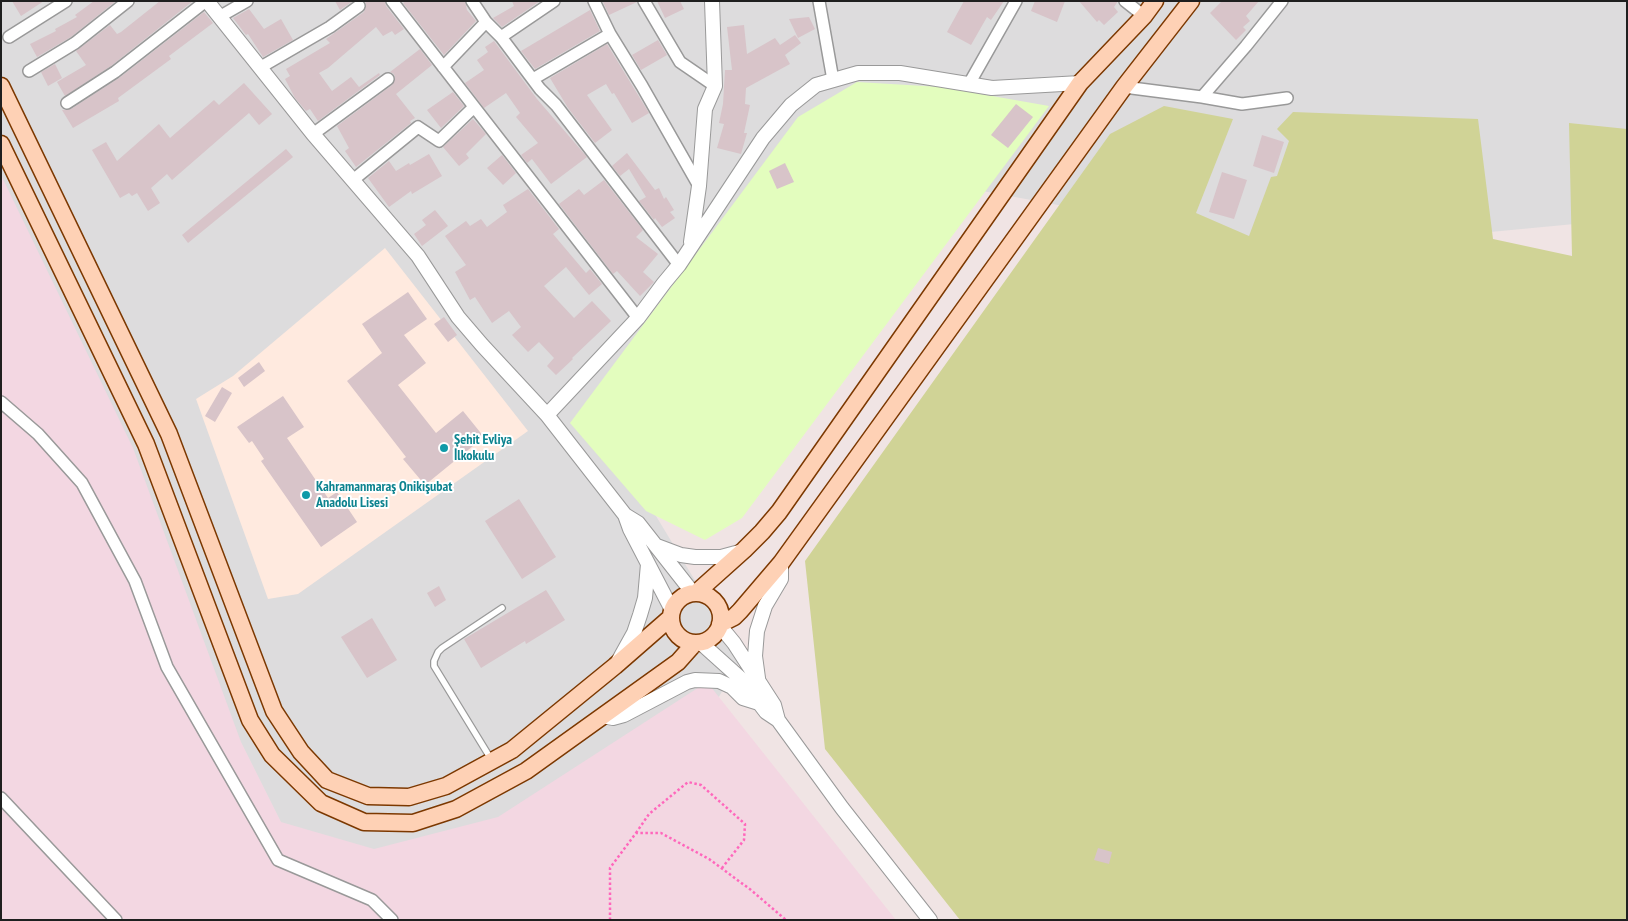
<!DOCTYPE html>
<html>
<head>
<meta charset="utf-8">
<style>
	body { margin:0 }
	#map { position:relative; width:1628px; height:921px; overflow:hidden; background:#f0e4e4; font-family:"PT Sans Narrow",sans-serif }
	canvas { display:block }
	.frame { position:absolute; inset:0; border:2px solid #1f1f1f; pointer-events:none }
</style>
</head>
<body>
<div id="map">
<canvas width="1628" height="921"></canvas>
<div class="frame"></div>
</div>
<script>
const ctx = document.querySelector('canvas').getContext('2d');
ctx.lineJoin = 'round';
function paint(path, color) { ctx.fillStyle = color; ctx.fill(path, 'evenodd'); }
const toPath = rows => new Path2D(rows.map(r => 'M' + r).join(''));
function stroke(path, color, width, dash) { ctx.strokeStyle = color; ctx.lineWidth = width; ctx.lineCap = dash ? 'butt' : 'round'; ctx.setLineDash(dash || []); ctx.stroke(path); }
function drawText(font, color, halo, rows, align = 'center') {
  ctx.font = font + ' "PT Sans Narrow",sans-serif'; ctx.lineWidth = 4; ctx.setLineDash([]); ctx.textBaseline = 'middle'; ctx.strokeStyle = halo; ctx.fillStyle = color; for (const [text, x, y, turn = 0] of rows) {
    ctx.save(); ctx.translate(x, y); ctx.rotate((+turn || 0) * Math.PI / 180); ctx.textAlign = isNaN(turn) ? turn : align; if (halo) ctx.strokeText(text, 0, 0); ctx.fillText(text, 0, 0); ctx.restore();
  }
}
paint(toPath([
	[1,1,1627,1,1627,219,1301,250,799,157,593,412,742,658,586,920,1,920]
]), '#dddcdd');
paint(toPath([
	[385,248,528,431,298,594,268,599,196,399,233,376]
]), '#ffeadf');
paint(toPath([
	[1,175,133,448,241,742,281,822,374,849,498,817,707,682,896,920,1,920]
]), '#f3d7e2');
paint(toPath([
	[1164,106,1233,119,1196,213,1249,236,1271,177,1277,176,1289,141,1277,129,1293,112,1478,119,1493,239,1572,256,1569,123,1627,129,1627,920,960,920,825,749,805,561,1110,134]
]), '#d0d396');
paint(toPath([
	[857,82,941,87,1049,106,742,518,705,540,646,511,570,423,798,117]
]), '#e3fdbe');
paint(toPath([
	[12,1,44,1,21,16],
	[94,1,116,1,71,37,37,57,30,44,56,31,55,29,77,17,75,15],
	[160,1,193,1,111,66,65,96,57,82,86,65,76,51,110,25,117,34,121,32],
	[335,1,353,1,340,10],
	[365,1,385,1,386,6,404,29,395,35,392,31,383,36,376,27,328,68,319,73,332,91,351,77,359,87,379,73,380,75,318,121,310,109,306,111,295,98,285,79,290,76,286,69,330,43,326,39,364,12,366,6],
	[406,1,465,1,467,10,476,21,444,55,403,3],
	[512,1,540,1,502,27,493,18,514,6],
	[605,1,637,1,637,2,609,15,603,2],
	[657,1,680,1,684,9,665,18],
	[964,1,1004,1,991,20,987,17,971,45,947,32],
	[1035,1,1065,1,1057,22,1031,11],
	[1079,1,1118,1,1114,7,1118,12,1104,25,1099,20,1097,22],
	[1222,1,1259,1,1246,16,1250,21,1243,27,1246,30,1236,40,1210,13],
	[249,9,264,29,281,19,293,40,263,57,248,34,246,35,233,18],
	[590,10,600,31,535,69,521,51],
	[204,12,213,23,169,56,171,59,118,98,119,101,73,128,62,110,71,109,119,78],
	[809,17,815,29,798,38,789,19],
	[744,25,747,54,775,38,780,45,795,35,801,43,785,55,790,64,746,88,745,104,750,105,744,133,747,133,741,154,717,148,724,124,719,123,723,104,725,70,732,70,727,27],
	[658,40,667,55,641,70,632,55],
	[494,41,537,99,587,157,551,184,532,159,527,163,521,155,538,143,516,117,520,113,506,93,484,108,465,83,484,70,477,60,488,52,485,47],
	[607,44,649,113,632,123,614,93,612,94,606,84,587,95,612,130,595,143,568,108,550,78],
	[420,49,432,65,396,94,415,118,410,121,411,123,356,167,345,151,349,148,337,126,392,85,395,78,394,74,390,72],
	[55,64,62,78,48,86,41,72],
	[244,83,272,114,259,125,249,113,172,180,167,174,151,188,160,203,148,211,137,193,132,196,129,193,120,198,92,150,106,142,117,161,159,124,170,138,214,100,219,105],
	[453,92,464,106,441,128,427,110],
	[1016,104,1033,117,1008,148,991,135],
	[473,119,486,134,466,154,469,158,459,166,443,147],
	[1262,135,1284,142,1274,173,1253,166],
	[286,149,293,157,188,243,182,235],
	[627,153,655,190,659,188,664,199,666,197,674,210,670,212,675,218,662,227,655,218,654,220,639,201,646,197,629,169,620,176,612,166],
	[429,154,442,176,412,194,411,191,389,207,368,178,389,161,396,171,409,163,410,165],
	[502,155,516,173,503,185,487,168],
	[785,163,794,182,777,189,769,171],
	[1222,172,1247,180,1234,219,1209,212],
	[604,180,643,230,636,237,658,254,643,272,654,282,640,296,617,271,613,274,559,204,579,189,584,195],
	[528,189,559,229,553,234,586,273,590,269,602,284,589,295,566,267,544,286,574,318,592,301,611,321,572,358,573,359,556,375,547,366,554,358,539,342,528,352,512,335,521,327,509,311,492,323,475,297,470,300,455,272,466,265,445,236,466,221,470,226,481,219,487,227,507,212,503,205],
	[435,210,448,226,422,246,414,234,426,225,422,220],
	[408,292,427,319,404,335,426,363,398,385,436,433,463,411,484,437,425,485,403,459,406,457,347,381,382,353,362,324],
	[444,317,457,335,448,342,434,324],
	[259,362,265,371,244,387,238,378],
	[222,387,232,393,215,422,205,416],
	[283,396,304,427,287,438,328,498,337,492,357,522,321,547,261,461,264,459,252,441,249,443,237,427],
	[519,499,556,557,522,579,485,521],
	[439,586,446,600,435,607,427,593],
	[546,590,565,620,526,644,525,641,481,668,464,639],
	[372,618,397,660,367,678,341,637],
	[1098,848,1112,852,1109,864,1094,860]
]), '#d8c4c9');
const service = toPath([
	[491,759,434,666,434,661,438,652,442,648,502,608]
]);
const minor = toPath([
	[392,1,638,318],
	[472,1,486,22,501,37,540,89,556,105,679,265],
	[594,1,610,34,642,86,699,186],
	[644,1,680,62,715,86],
	[819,1,833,80],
	[1125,1,1144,16],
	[219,17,247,1],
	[9,37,66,1],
	[501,37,554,1],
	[261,67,330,27,359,6],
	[443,67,486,22],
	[29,71,75,43,128,1],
	[533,79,610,34],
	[969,84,1016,1],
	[1124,87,1202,97,1246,46,1282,1],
	[1202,97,1242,104,1287,98],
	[67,103,115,72,206,1],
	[313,134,388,79],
	[353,180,418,127,439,141,474,107],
	[1,402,38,434,82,483,135,581,167,667,278,860,372,900,392,920],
	[1,798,116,920]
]);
const tertiary = toPath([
	[207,1,313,134,418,256,458,317,482,345,547,415,625,515,638,523,693,593],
	[691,242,699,186,705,109,715,86,712,1],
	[547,415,638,318,664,283,679,265,763,138,791,105,816,85,858,73,900,73,992,88,1080,83],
	[625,515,630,529,672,610],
	[657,546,681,555,695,557,721,557,743,551],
	[720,626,734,643,774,705,778,720,842,808,930,920],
	[701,643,740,678,766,712,778,720],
	[619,660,634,633,640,615,645,598,648,564],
	[758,678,755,656,757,631,765,606,781,579,781,563],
	[602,716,613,718,624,715,687,682,695,680,719,681,732,687,743,698,759,703]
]);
const secondary = toPath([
	[1,86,169,434,274,711,301,752,327,780,368,796,409,797,446,786,512,750,615,666,670,618],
	[1,144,146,444,250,720,272,755,321,803,364,822,413,823,456,809,526,771,678,662,694,644],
	'671 618a25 25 0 1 1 50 0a25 25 0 1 1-50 0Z',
	[696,593,744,550,762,532,779,512,1080,83,1144,16,1155,1],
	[720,624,734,617,740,611,781,563,1124,87,1191,1]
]);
stroke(service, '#999', 8);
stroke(minor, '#999', 14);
stroke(tertiary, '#999', 16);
stroke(secondary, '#7c3800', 19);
stroke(toPath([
	[636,833,649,814,688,782,701,785,745,824,744,840,722,868],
	[610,920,610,868,636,833,661,833,709,859,751,890,786,920]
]), '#ff67bc', 2.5, [2.5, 2.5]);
stroke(service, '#fff', 5.5);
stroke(minor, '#fff', 11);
stroke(tertiary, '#fff', 14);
stroke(secondary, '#fed1b5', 16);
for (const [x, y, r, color] of [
	[444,448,5,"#0f9aa8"],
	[306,495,5,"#0f9aa8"]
]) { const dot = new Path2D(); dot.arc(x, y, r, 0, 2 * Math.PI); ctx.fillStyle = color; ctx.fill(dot); stroke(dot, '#fff', 2); }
drawText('bold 14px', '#0d838f', '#fff', [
	["Şehit Evliya",454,440],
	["İlkokulu",454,456],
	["Kahramanmaraş Onikişubat",316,487],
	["Anadolu Lisesi",316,503]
], 'left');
</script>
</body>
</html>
